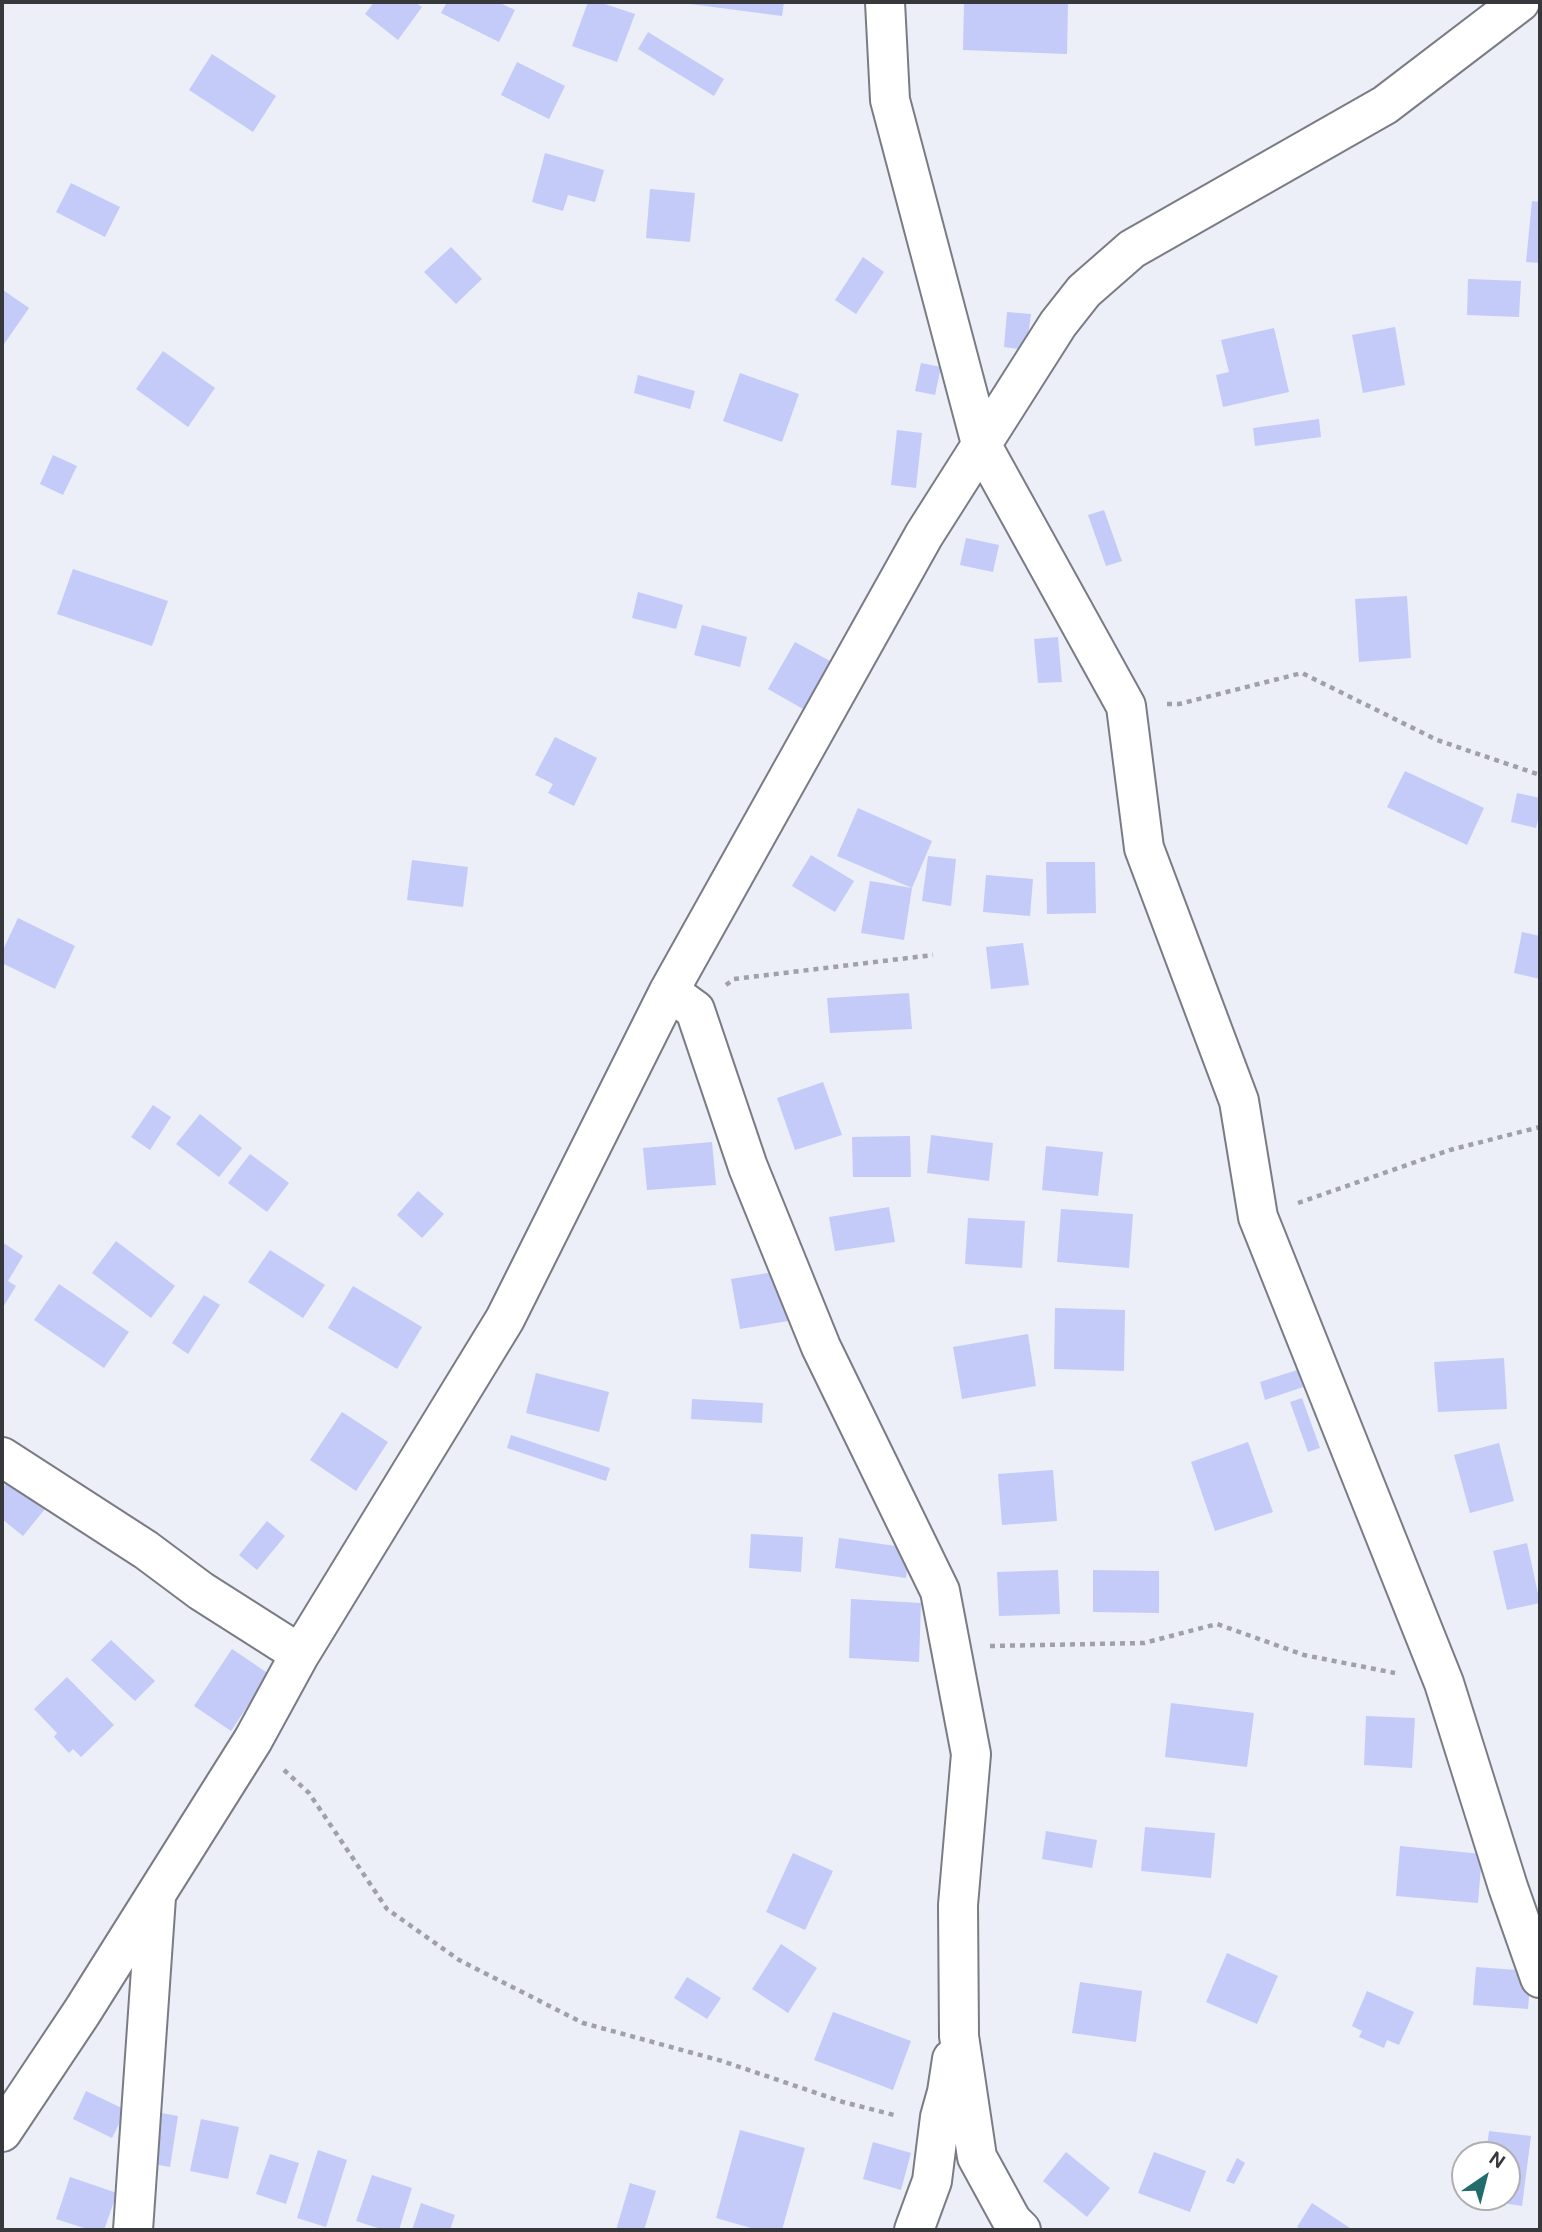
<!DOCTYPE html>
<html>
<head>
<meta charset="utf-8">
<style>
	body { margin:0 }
	#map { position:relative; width:1542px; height:2232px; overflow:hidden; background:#eceef8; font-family:"DM Sans",sans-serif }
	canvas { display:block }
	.frame { position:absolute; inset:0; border:4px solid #37383c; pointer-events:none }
	.north { position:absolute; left:1451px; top:2141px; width:70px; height:70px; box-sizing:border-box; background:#fff; border:2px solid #afafb1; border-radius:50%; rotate:35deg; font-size:19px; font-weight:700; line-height:28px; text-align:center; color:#37383c }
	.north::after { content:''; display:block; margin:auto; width:24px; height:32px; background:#226d6b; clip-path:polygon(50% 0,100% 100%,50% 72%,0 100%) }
</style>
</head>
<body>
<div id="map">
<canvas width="1542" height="2232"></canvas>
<div class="frame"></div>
<div class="north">N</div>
</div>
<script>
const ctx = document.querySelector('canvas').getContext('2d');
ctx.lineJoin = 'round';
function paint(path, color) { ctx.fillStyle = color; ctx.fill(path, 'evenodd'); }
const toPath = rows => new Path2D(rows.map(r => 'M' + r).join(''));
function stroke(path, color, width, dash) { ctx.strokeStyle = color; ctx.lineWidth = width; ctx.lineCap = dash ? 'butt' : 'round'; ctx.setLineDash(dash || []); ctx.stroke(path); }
paint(toPath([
	[374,2,415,2,422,7,398,40,365,14],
	[447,2,498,2,515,10,499,42,441,13],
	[588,2,599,2,635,14,617,62,572,46],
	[690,2,784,2,782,16,690,4],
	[964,2,1068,2,1067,54,963,50],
	[648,32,724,79,714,96,638,49],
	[212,54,276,96,253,132,189,90],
	[517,62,565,86,549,119,501,95],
	[545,153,604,170,595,202,568,195,563,211,532,202],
	[71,183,120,207,105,237,56,212],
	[650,189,695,193,690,242,646,238],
	[1532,201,1540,202,1540,263,1526,262],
	[451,247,482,279,456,304,424,272],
	[863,257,884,272,856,314,835,300],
	[1468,279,1521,281,1519,317,1467,315],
	[3,290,29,308,2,347,2,292],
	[1007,312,1031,314,1026,350,1004,347],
	[1395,327,1405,385,1363,393,1352,335],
	[1274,328,1289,392,1223,407,1216,375,1229,372,1221,340],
	[163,351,215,388,188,427,136,389],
	[921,363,941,367,935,395,915,391],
	[740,373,799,394,782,442,723,421],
	[638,375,695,391,690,409,634,393],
	[1319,419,1321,437,1255,446,1253,428],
	[897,430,922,433,916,488,891,485],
	[53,455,77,466,63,495,40,484],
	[1104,510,1122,561,1106,566,1088,515],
	[966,538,999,545,993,572,960,565],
	[73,569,168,601,152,646,57,614],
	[638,592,683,605,676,629,632,618],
	[1407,596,1411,658,1359,662,1355,599],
	[702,625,747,637,740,667,694,655],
	[1058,637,1062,682,1038,683,1034,639],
	[795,642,830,661,803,709,768,689],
	[555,737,597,758,574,806,548,793,553,784,535,775],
	[1405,771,1484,808,1467,845,1387,807],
	[1517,793,1540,798,1540,812,1536,828,1511,822],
	[858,808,932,841,912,888,904,940,861,933,870,881,912,888,837,856],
	[811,855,854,881,835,912,792,886],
	[928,856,956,859,951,906,922,901],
	[412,860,468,867,463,907,407,900],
	[1046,862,1095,862,1096,913,1047,914],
	[986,875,1033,879,1030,916,983,912],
	[18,918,75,946,55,989,2,963,2,952],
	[1522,932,1540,936,1540,979,1514,973],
	[1023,943,1029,985,991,989,986,947],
	[909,993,912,1029,830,1033,827,998],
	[823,1082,842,1135,795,1150,777,1098],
	[153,1105,171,1117,150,1150,131,1137],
	[200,1114,242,1148,219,1177,176,1144],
	[931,1135,993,1143,989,1181,927,1173],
	[910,1136,911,1177,853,1177,852,1137],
	[712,1142,716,1185,647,1190,643,1148],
	[1046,1146,1103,1152,1098,1196,1042,1190],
	[250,1154,289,1183,267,1212,228,1183],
	[418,1191,444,1214,422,1238,397,1215],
	[889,1207,895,1242,835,1251,829,1217],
	[1061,1209,1133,1214,1129,1268,1057,1262],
	[968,1218,1025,1221,1022,1268,965,1264],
	[116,1241,175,1286,151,1318,92,1273],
	[2,1242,23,1256,8,1281,16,1286,2,1309],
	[270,1250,325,1285,303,1318,248,1282],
	[780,1271,788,1321,740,1329,731,1279],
	[59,1284,129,1332,104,1368,34,1320],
	[353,1286,422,1327,397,1369,328,1328],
	[204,1295,220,1305,188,1354,172,1343],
	[1055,1308,1125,1310,1124,1371,1054,1369],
	[1028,1334,1036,1386,962,1399,953,1347],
	[1504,1358,1507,1409,1438,1412,1434,1362],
	[1297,1370,1303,1387,1265,1400,1260,1382],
	[536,1373,609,1392,599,1432,526,1413],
	[1302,1398,1320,1448,1308,1452,1290,1402],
	[692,1399,763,1403,762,1423,691,1419],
	[342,1412,388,1442,356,1491,310,1460],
	[511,1435,610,1468,606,1481,507,1448],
	[1248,1442,1273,1512,1215,1531,1191,1462],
	[1499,1443,1514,1501,1470,1513,1454,1455],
	[1053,1470,1057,1521,1002,1525,998,1474],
	[13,1474,49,1504,23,1536,2,1519,2,1489],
	[267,1521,285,1536,257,1570,239,1555],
	[751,1534,803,1537,801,1572,749,1568],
	[839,1538,910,1548,906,1578,835,1568],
	[1527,1543,1540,1603,1507,1610,1493,1551],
	[1058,1570,1060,1614,999,1616,997,1572],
	[1093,1570,1159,1571,1159,1613,1093,1612],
	[851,1599,921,1603,919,1662,849,1658],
	[111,1640,155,1681,135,1701,91,1660],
	[232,1649,269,1674,231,1731,194,1706],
	[67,1677,114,1725,81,1757,73,1749,69,1753,54,1737,57,1733,34,1709],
	[1171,1703,1254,1713,1247,1767,1165,1757],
	[1366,1716,1415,1718,1412,1768,1364,1765],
	[1145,1827,1215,1833,1211,1878,1141,1871],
	[1046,1831,1097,1840,1092,1868,1042,1859],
	[1400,1846,1482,1854,1478,1903,1396,1896],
	[793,1853,833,1871,805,1930,766,1912],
	[781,1944,817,1968,788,2013,752,1989],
	[1227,1953,1278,1976,1257,2024,1206,2002],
	[1476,1967,1531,1971,1528,2009,1473,2005],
	[687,1977,721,1998,707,2019,674,1998],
	[1080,1982,1142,1991,1136,2042,1072,2033],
	[1367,1991,1414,2012,1399,2045,1387,2040,1384,2048,1359,2037,1362,2031,1352,2026],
	[833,2012,911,2041,893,2090,814,2060],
	[86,2091,126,2110,112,2138,73,2119],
	[161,2113,178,2116,170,2167,153,2164],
	[201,2119,239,2127,228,2179,190,2171],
	[740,2130,805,2148,782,2230,758,2230,716,2218],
	[1489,2131,1531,2136,1522,2206,1476,2199,1507,2197,1507,2155,1486,2155],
	[873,2142,911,2153,901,2190,863,2179],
	[318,2150,347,2160,326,2227,297,2218],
	[1066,2152,1110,2188,1087,2217,1043,2181],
	[1154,2152,1206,2171,1190,2212,1138,2193],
	[270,2154,299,2163,286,2204,256,2194],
	[1237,2158,1245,2163,1234,2184,1226,2181],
	[372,2175,412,2188,399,2230,384,2230,356,2221],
	[70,2177,117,2193,104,2230,90,2230,56,2219],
	[630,2183,656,2191,644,2230,616,2230],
	[421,2203,455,2215,450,2230,412,2230],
	[1312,2203,1353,2230,1302,2230,1297,2227]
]), '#c4cbf9');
const minor = toPath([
	[885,2,890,100,981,444,1126,706,1144,848,1239,1101,1258,1217,1444,1683,1508,1887,1540,1978],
	[669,991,695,1010,748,1167,821,1347,940,1591,971,1754,958,1905,959,2036,977,2157,1012,2221,1021,2230],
	[2,1457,146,1550,201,1591,300,1654],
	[2,2132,82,2012,253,1740,300,1654,505,1319,669,991,924,535,1058,324,1084,291,1132,249,1385,105,1520,2],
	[133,2230,156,1897],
	[914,2230,932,2181,940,2117,947,2092,952,2059]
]);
stroke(minor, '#7a7c85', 42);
stroke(toPath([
	[1167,704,1179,704,1302,673,1437,740,1540,775],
	[726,985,734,979,933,955],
	[1298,1203,1450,1150,1540,1127],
	[990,1646,1144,1643,1217,1624,1304,1655,1395,1673],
	[284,1770,309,1793,387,1909,459,1960,583,2023,722,2061,843,2102,898,2116]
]), '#9fa0a8', 4.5, [5, 5]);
stroke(minor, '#fff', 38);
</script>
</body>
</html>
